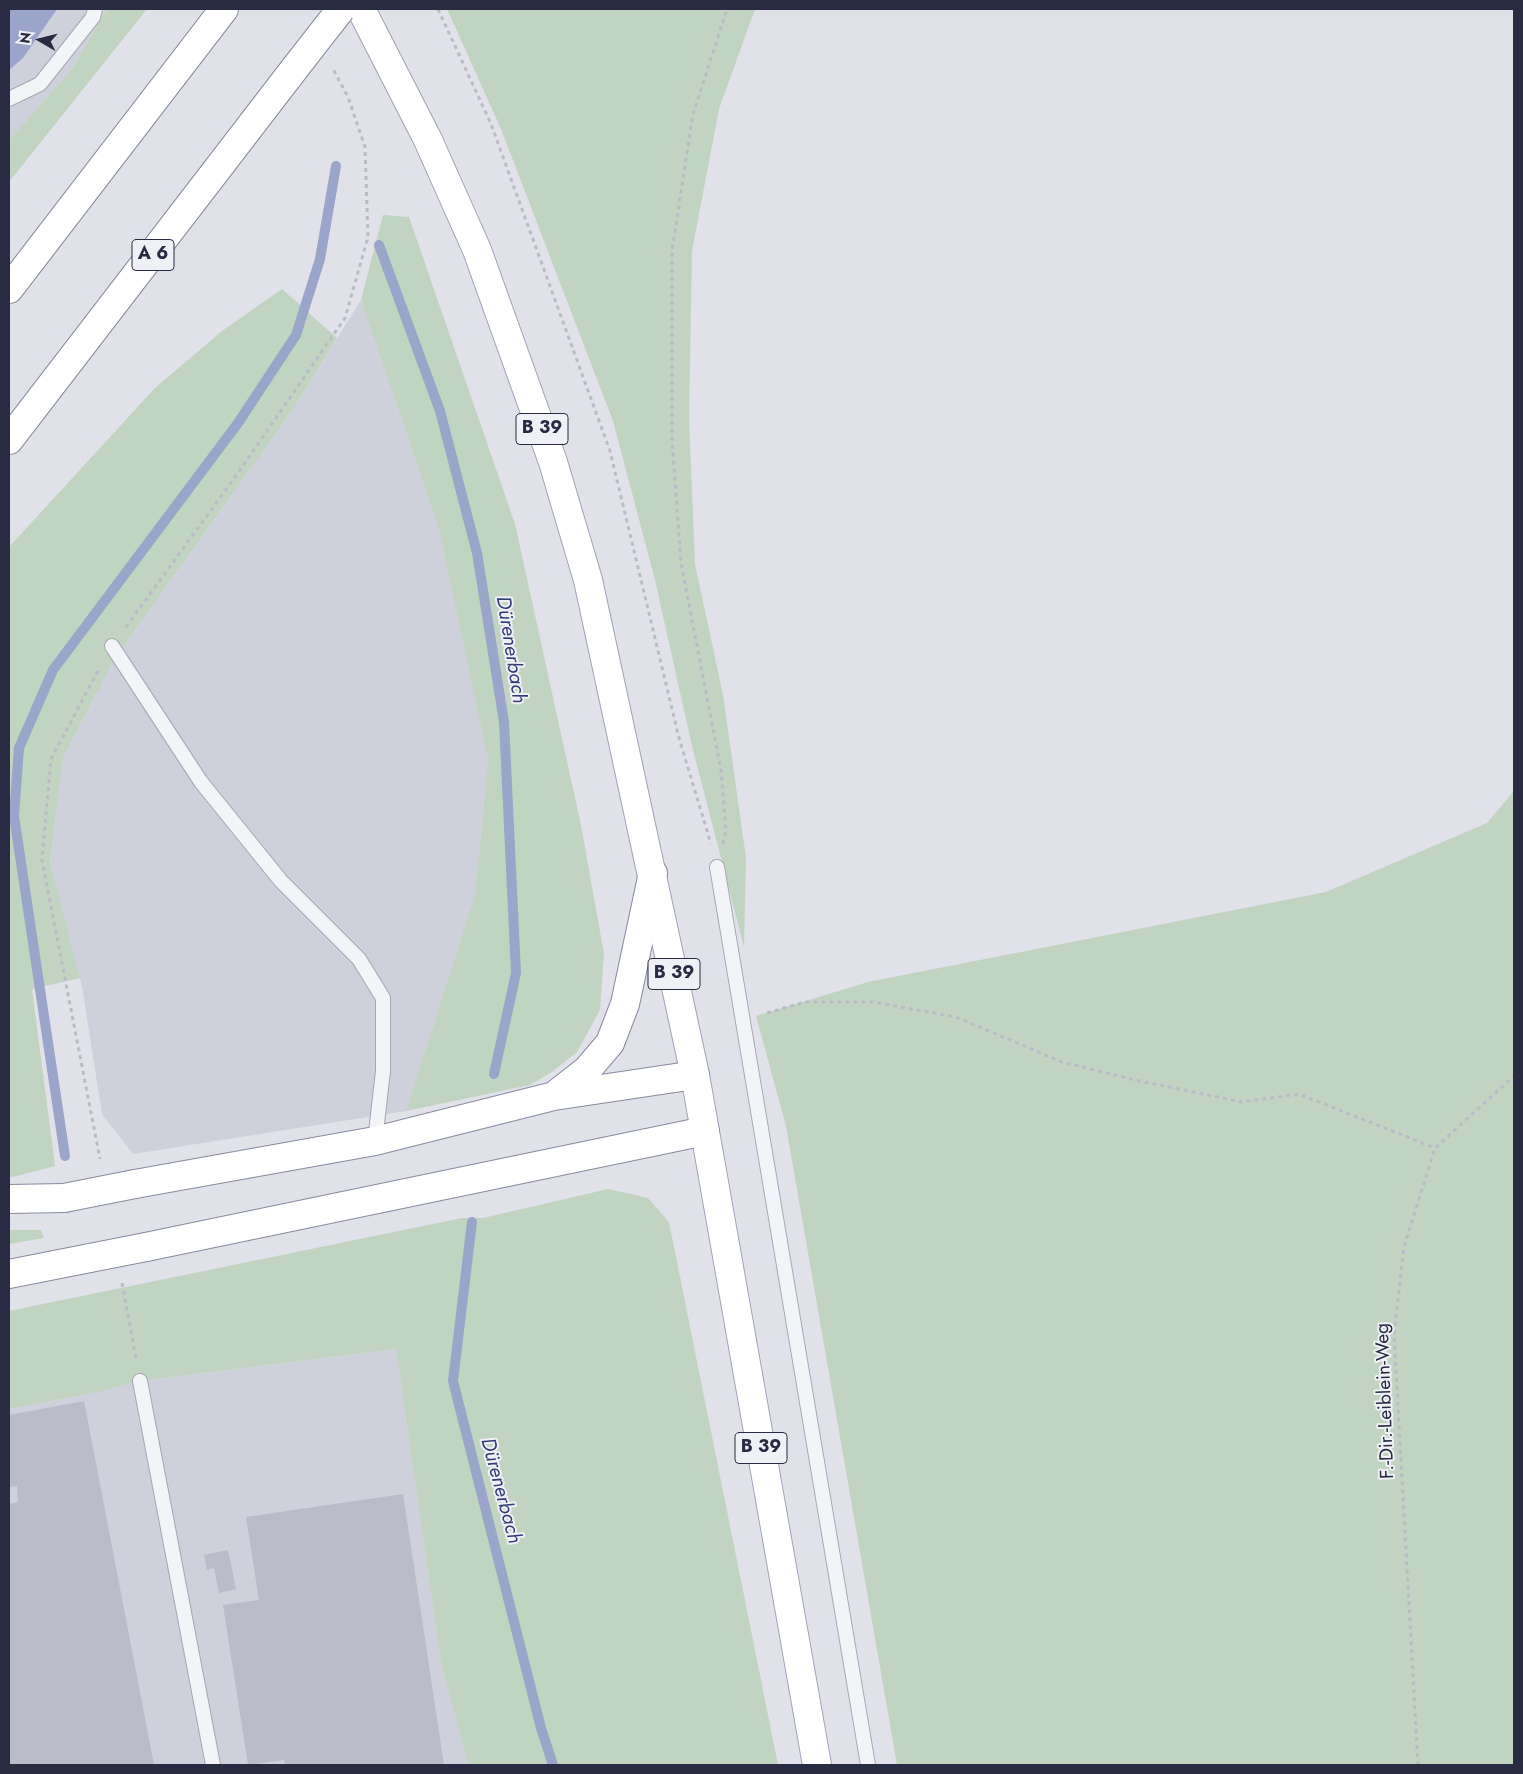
<!DOCTYPE html>
<html>
<head>
<meta charset="utf-8">
<style>
	body { margin:0 }
	#map { position:relative; width:1523px; height:1774px; overflow:hidden; background:#e0e1e9; font-family:Jost,sans-serif }
	canvas { display:block }
	.frame { position:absolute; inset:0; border:10px solid #282b41; pointer-events:none }
	.north { position:absolute; left:15px; top:15px; width:50px; height:50px; -webkit-text-stroke:4px #f0f1f7; paint-order:stroke; rotate:278deg; font-size:14px; font-weight:700; line-height:20px; text-align:center; color:#282b41 }
	.north::after { content:''; display:block; margin:auto; width:18px; height:22px; background:#282b41; clip-path:polygon(50% 0,100% 100%,50% 72%,0 100%) }
</style>
</head>
<body>
<div id="map">
<canvas width="1523" height="1774"></canvas>
<div class="frame"></div>
<div class="north">N</div>
</div>
<script>
const ctx = document.querySelector('canvas').getContext('2d');
ctx.lineJoin = 'round';
function paint(path, color) { ctx.fillStyle = color; ctx.fill(path, 'evenodd'); }
const toPath = rows => new Path2D(rows.map(r => 'M' + r).join(''));
function stroke(path, color, width, dash) { ctx.strokeStyle = color; ctx.lineWidth = width; ctx.lineCap = dash ? 'butt' : 'round'; ctx.setLineDash(dash || []); ctx.stroke(path); }
function drawText(font, color, halo, rows, align = 'center') {
  ctx.font = font + ' Jost,sans-serif'; ctx.lineWidth = 4; ctx.setLineDash([]); ctx.textBaseline = 'middle'; ctx.strokeStyle = halo; ctx.fillStyle = color; for (const [text, x, y, turn = 0] of rows) {
    ctx.save(); ctx.translate(x, y); ctx.rotate((+turn || 0) * Math.PI / 180); ctx.textAlign = isNaN(turn) ? turn : align; if (halo) ctx.strokeText(text, 0, 0); ctx.fillText(text, 0, 0); ctx.restore();
  }
}
paint(toPath([
	[9,9,107,9,71,70,9,140],
	[361,300,439,530,488,761,475,894,406,1111,133,1154,102,1114,82,986,50,861,63,758,115,658,294,408],
	[396,1349,441,1663,468,1765,9,1765,9,1409,99,1392,140,1381]
]), '#ced0db');
paint(toPath([
	[107,9,147,9,9,182,9,140,71,70],
	[447,9,755,9,719,109,692,251,689,419,695,564,723,695,746,858,744,947,692,746,655,580,613,421,501,129],
	[383,215,409,217,515,524,581,825,604,954,600,1010,577,1052,552,1072,530,1085,406,1111,475,894,488,761,439,530,361,300],
	[282,289,337,338,294,408,115,658,63,758,50,861,80,978,32,989,55,1166,9,1178,9,547,155,388,222,331],
	[1514,791,1514,1765,897,1765,786,1126,756,1016,868,982,1326,892,1487,823],
	[608,1189,648,1198,669,1222,778,1765,468,1765,441,1663,396,1349,140,1381,99,1392,9,1409,9,1311,462,1218,483,1218],
	[9,1230,41,1230,44,1238,9,1244]
]), '#c1d4c1');
paint(toPath([
	[9,9,57,9,23,58,9,70]
]), '#9ba5ca');
stroke(toPath([
	[379,245,440,411,477,553,504,722,516,973,494,1074],
	[65,1156,14,816,19,748,53,670,238,423,296,335,320,259,336,166],
	[472,1222,453,1381,541,1728,553,1765]
]), '#9ba5ca', 10);
paint(toPath([
	[84,1401,154,1765,9,1765,9,1504,18,1502,17,1486,9,1487,9,1415],
	[403,1494,444,1765,285,1765,284,1760,248,1765,223,1605,259,1600,246,1517],
	[228,1550,236,1589,219,1593,214,1568,207,1570,204,1555]
]), '#babcc9');
const service = toPath([
	[9,99,40,84,93,17,95,9],
	[112,646,201,782,281,881,359,959,383,998,383,1071,375,1141],
	[717,867,868,1765],
	[140,1381,213,1765]
]);
const primary = toPath([
	[361,9,428,140,477,250,553,462,588,580,695,1075,817,1765]
]);
const motorway = toPath([
	[9,289,224,9],
	[9,440,295,68],
	[555,1095,587,1070,610,1043,625,1004,653,873],
	[135,1184,375,1141,554,1096,695,1075],
	[9,1199,64,1198],
	[146,1247,705,1131],
	[9,1274,90,1258]
]);
stroke(service, '#a5a7b3', 16);
stroke(primary, '#9fa2b5', 30);
stroke(motorway, '#878ba0', 30);
stroke(toPath([
	[438,9,491,124,610,451,679,738,711,844],
	[126,627,238,473,345,318,368,237,365,147,348,97,333,69],
	[98,671,51,759,42,860,100,1159],
	[723,844,726,831,721,770,681,563,672,440,672,251,693,114,727,9],
	[767,1013,805,1002,873,1002,956,1017,1062,1062,1135,1080,1242,1102,1299,1094,1435,1148],
	[122,1283,136,1358],
	[1418,1765,1394,1335,1404,1247,1435,1148,1514,1076]
]), '#babcc5', 3, [4, 4]);
stroke(service, '#f3f4f8', 14);
stroke(primary, '#fff', 28);
stroke(motorway, '#fff', 28);
const motorwayBridge = toPath([
	[295,68,341,9],
	[64,1198,135,1184],
	[90,1258,146,1247]
]);
stroke(motorwayBridge, '#878ba0', 30, []);
stroke(motorwayBridge, '#fff', 28);
for (const [x, y, w] of [
	[153,255,42],
	[542,429,52],
	[674,974,52],
	[761,1448,52]
]) { const box = new Path2D(); box.roundRect(x - w / 2, y - 15.5, w, 31, 4); ctx.fillStyle = '#f0f1f7'; ctx.fill(box); stroke(box, '#282b41', 1); }
drawText('bold 18px', '#282b41', null, [
	["A 6",153,255],
	["B 39",542,429],
	["B 39",674,974],
	["B 39",761,1448]
]);
drawText('19px', '#282b41', '#f0f1f7', [
	["F.-Dir.-Leiblein-Weg",1386,1401,-92]
]);
drawText('italic 20px', '#323e76', '#f0f1f7', [
	["Dürenerbach",510,650,81],
	["Dürenerbach",500,1491,75]
]);
</script>
</body>
</html>
